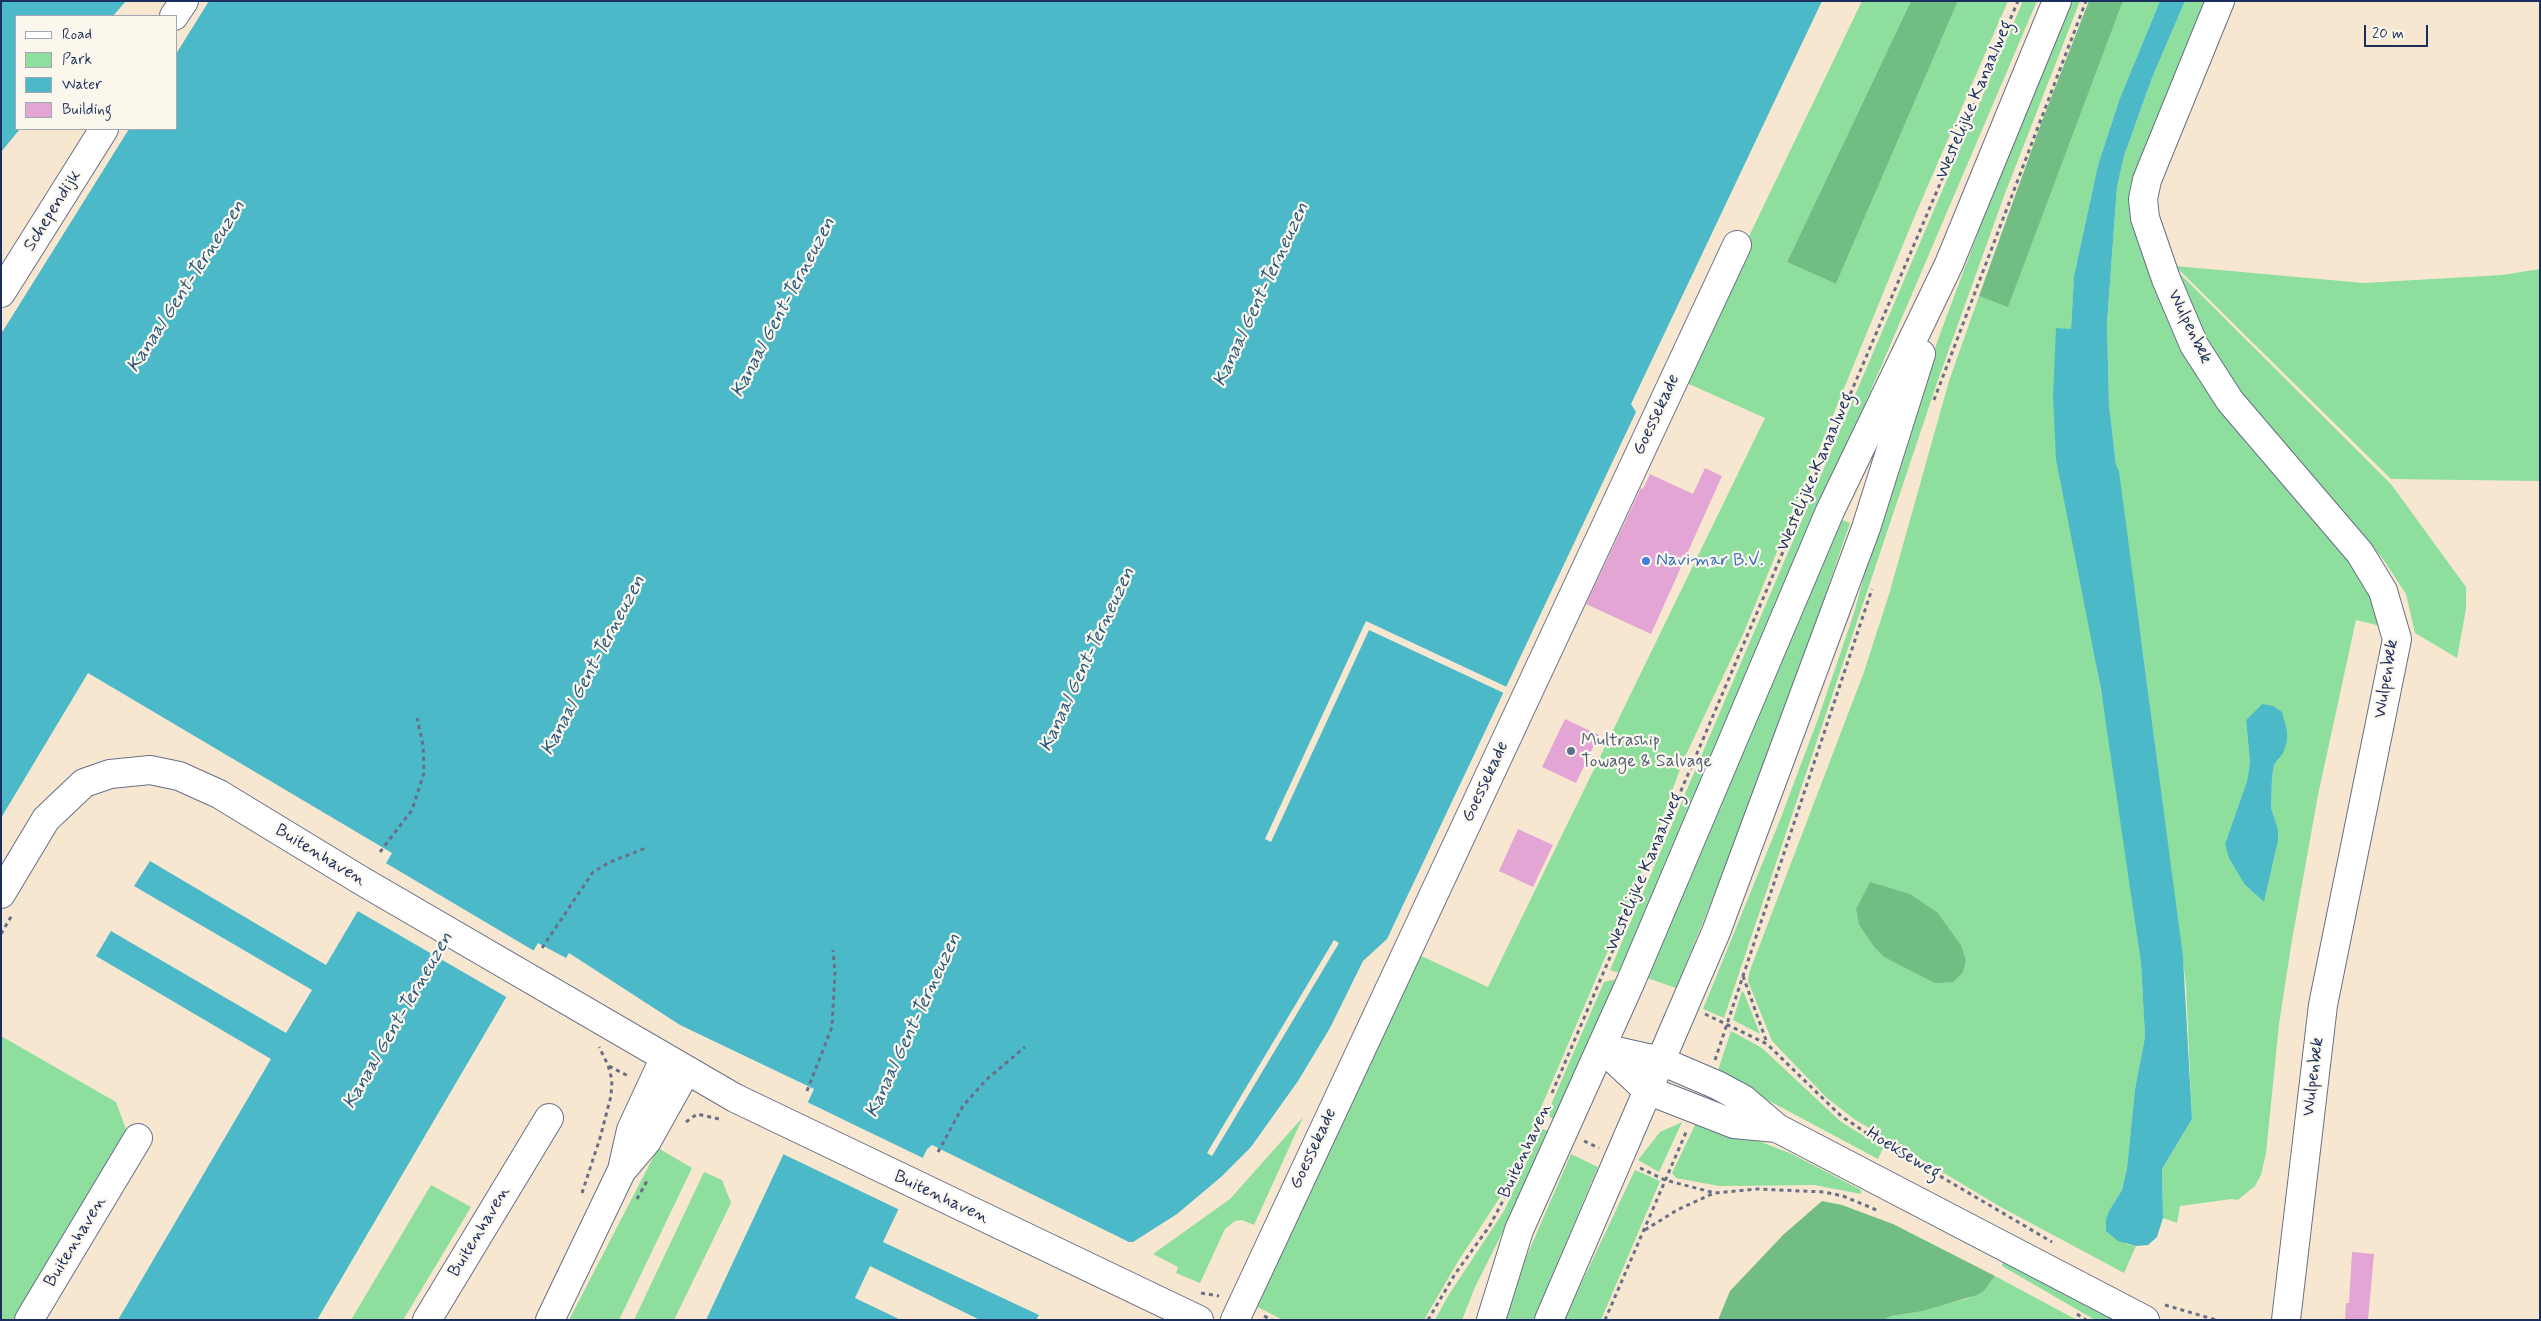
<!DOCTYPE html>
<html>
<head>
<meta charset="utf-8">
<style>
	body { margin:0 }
	#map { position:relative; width:2541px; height:1321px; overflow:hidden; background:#f7e7d1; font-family:Mynerve,sans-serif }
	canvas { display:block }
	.frame { position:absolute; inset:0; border:2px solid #1b2f5e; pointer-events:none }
	.legend { position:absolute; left:15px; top:15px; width:162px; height:115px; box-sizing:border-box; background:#fbf7ec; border:1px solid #a1a7b3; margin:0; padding:6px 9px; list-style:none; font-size:15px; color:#1b2f5e }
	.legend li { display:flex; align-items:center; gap:10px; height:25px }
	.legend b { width:25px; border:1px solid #a1a7b3 }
	.scale { position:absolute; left:2364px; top:25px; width:64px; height:22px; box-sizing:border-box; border:2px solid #1b2f5e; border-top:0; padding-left:6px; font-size:15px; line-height:18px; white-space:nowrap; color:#1b2f5e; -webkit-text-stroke:4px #fbf7ec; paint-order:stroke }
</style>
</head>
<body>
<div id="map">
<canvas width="2541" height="1321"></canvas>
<div class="frame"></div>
<ul class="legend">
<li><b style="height:6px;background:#fff"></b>Road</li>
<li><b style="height:14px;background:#8ede9d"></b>Park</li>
<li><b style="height:14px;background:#4cb9c8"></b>Water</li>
<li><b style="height:14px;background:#e3a6d4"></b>Building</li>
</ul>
<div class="scale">20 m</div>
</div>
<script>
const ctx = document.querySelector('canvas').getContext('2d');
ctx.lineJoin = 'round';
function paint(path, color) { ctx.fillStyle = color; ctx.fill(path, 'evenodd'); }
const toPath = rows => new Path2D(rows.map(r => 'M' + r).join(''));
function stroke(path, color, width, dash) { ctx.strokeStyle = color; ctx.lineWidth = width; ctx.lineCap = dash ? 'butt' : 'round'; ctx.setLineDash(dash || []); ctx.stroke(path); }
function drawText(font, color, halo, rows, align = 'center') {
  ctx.font = font + ' Mynerve,sans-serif'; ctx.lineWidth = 4.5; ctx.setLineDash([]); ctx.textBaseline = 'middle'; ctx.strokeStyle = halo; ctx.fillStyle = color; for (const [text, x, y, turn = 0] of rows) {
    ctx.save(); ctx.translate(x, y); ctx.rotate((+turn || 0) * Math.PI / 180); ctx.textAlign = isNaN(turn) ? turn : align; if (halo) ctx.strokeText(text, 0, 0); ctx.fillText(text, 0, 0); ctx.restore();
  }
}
paint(toPath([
	[1862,1,1911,1,1787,262,1836,284,1958,1,2008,1,1916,213,1744,632,1683,761,1650,852,1508,1185,1457,1263,1424,1320,1283,1320,1252,1304,1417,954,1488,987,1765,418,1680,380],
	[2023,1,2037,1,1622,974,1610,970],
	[2065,1,2080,1,2004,196,1938,380,1724,1018,1703,1009,1780,820,1818,719,1854,613,1892,472,1940,334],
	[2123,1,2160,1,2120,98,2098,165,2074,276,2071,330,2056,328,2081,577,2112,755,2141,963,2145,1037,2135,1089,2127,1168,2122,1190,2109,1211,2126,1244,2136,1246,2124,1273,1999,1206,1854,1119,1827,1098,1772,1041,1748,981,1749,973,1864,672,1890,591,1949,381,1979,296,2008,306],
	[1856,909,1938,913,1961,945,1966,960,1910,969,1884,957,1874,947,1859,925],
	[2185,1,2219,1,2150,160,2159,283,2356,559,2389,628,2356,620,2318,795,2292,940,2279,1024,2266,1153,2261,1175,2255,1186,2238,1200,2232,1199,2180,1206,2177,1223,2163,1218,2162,1169,2192,1119,2186,985,2143,652,2116,465,2109,405,2107,323,2117,187,2124,156,2152,78],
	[2262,704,2279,759,2274,765,2272,778,2271,808,2278,829,2278,841,2264,902,2245,885,2225,844,2247,781,2250,762,2246,720],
	[2172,266,2391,484,2466,587,2466,609,2457,658,2415,633,2406,594,2383,559,2267,426,2207,349],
	[2175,266,2364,283,2502,275,2540,269,2540,481,2391,479],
	[1842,520,1850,523,1765,770,1676,988,1647,978],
	[1612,980,1619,982,1557,1123,1547,1114,1604,982],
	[1742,991,1744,993,1760,1034,1733,1020],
	[1731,1031,1762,1048,1840,1121,1883,1148,1878,1159,1717,1073],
	[1,1036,116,1102,127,1132,13,1320,1,1320],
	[1303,1117,1254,1225,1242,1220,1235,1221,1225,1229,1200,1283,1176,1273,1178,1267,1153,1254,1230,1199],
	[1682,1122,1659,1172,1638,1160,1660,1132],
	[1696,1123,1756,1140,1792,1154,1861,1190,1861,1194,1814,1185,1719,1186,1676,1178,1672,1173],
	[1542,1129,1553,1132,1475,1287,1462,1320,1435,1320,1448,1296,1504,1211],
	[658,1148,692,1168,619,1320,569,1320],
	[1571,1154,1598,1167,1533,1320,1499,1320],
	[1635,1170,1660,1181,1601,1320,1564,1320],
	[704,1172,722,1180,731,1203,674,1320,634,1320],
	[431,1185,471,1207,403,1320,351,1320],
	[2003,1262,2118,1320,2095,1320,2002,1266],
	[1995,1276,2077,1320,1883,1320,1891,1316,1966,1299,1984,1291]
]), '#8ede9d');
paint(toPath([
	[1911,1,1958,1,1836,284,1787,262],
	[2089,1,2123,1,2008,307,1979,296,2042,121],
	[1870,882,1910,894,1938,913,1961,945,1966,960,1963,972,1953,982,1935,983,1884,957,1874,947,1859,925,1856,909],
	[1822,1201,1842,1205,1893,1224,1995,1276,1984,1291,1977,1295,1922,1311,1891,1316,1883,1320,1718,1320,1730,1291,1783,1235]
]), '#72bd84');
paint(toPath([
	[1,1,126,1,113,16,16,16,16,129,20,129,1,152],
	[209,1,1822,1,1631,404,1636,412,1387,939,1363,961,1330,1028,1298,1081,1251,1147,1221,1177,1177,1214,1133,1242,1129,1242,932,1145,927,1149,883,1242,1039,1315,1036,1320,980,1320,870,1266,855,1298,901,1320,706,1320,814,1089,680,1025,569,953,566,958,538,943,317,1320,118,1320,271,1059,96,956,111,931,286,1033,312,990,134,886,150,861,326,965,392,853,88,673,1,818,1,334,129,129,176,129,176,54],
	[2160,1,2185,1,2152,78,2124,156,2117,187,2107,323,2109,405,2116,465,2119,471,2183,957,2192,1119,2162,1169,2163,1218,2157,1237,2148,1245,2136,1246,2118,1241,2106,1231,2106,1220,2109,1211,2122,1190,2127,1168,2135,1089,2145,1037,2141,963,2101,690,2056,459,2053,396,2056,328,2071,329,2074,276,2098,165,2120,98],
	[2262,704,2273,706,2282,712,2287,731,2287,741,2283,753,2274,765,2272,778,2271,808,2278,829,2278,841,2264,902,2245,885,2229,858,2225,844,2247,781,2250,762,2246,720]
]), '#4cb9c8');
paint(toPath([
	[1366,621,1509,688,1506,694,1369,630,1271,842,1265,839],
	[384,862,536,952,508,998,356,910],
	[1334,940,1339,943,1212,1156,1207,1153],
	[807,1102,925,1159,900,1210,783,1154]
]), '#f7e7d1');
paint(toPath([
	[1705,468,1722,476,1651,634,1586,604,1641,488,1643,489,1650,474,1693,494],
	[1565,719,1599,735,1576,783,1542,767],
	[1518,829,1553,845,1533,887,1499,871],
	[2352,1252,2374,1254,2368,1320,2345,1320,2346,1303,2349,1303]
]), '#e3a6d4');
const minor = toPath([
	[2220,1,2147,180,2143,199,2145,218,2166,279,2194,345,2230,401,2360,553,2383,591,2397,639,2323,1005,2286,1320],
	[174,16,184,1],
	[1,293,104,129],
	[29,1320,138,1138],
	[427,1320,549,1118],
	[1235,1320,1737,245]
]);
const major = toPath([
	[1,894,46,819,84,783,110,774,150,770,179,776,219,794,362,881,735,1098,1199,1320],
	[1602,1048,1661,1061,1717,1085,1743,1099,1777,1128,2145,1320],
	[1602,1048,1647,1090,1734,1124,1777,1128],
	[625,1167,647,1141,686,1071],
	[550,1320,622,1170,631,1130,664,1059],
	[1491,1320,1519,1230,1631,981,1830,511,1949,264,2057,1],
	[1549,1320,1716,932,1866,528,1921,354]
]);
stroke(minor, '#686f86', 30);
stroke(major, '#686f86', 30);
stroke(toPath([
	[1934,400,2086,1],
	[380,852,412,810,424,773,423,745,417,718],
	[1,934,12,915],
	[542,948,593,872,610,862,646,848],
	[1743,976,1767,1043],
	[1705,1014,1767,1044,1841,1116,1865,1132,2052,1242],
	[1715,1060,1872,589],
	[609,1066,630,1077],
	[807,1091,832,1027,835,972,833,950],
	[1552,1093,2018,1],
	[686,1122,697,1114,719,1119],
	[1584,1141,1599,1148],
	[938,1152,963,1106,986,1080,1025,1047],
	[1640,1168,1665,1180,1715,1193,1757,1189,1824,1192,1843,1196,1879,1211],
	[582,1193,600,1138,611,1096,612,1080,608,1065,599,1047],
	[637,1199,647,1181],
	[1645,1230,1677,1210,1714,1193],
	[1201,1293,1219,1296],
	[2165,1305,2216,1320],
	[2077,1314,2086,1320],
	[1264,1316,1272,1320],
	[1428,1320,1455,1274,1489,1227,1505,1197],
	[1605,1320,1687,1130]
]), '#686f86', 3, [4, 4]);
stroke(minor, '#fff', 28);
stroke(major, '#fff', 28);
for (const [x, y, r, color] of [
	[1646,561,5,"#3f7fe0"],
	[1571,751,5,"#5c6f8a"]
]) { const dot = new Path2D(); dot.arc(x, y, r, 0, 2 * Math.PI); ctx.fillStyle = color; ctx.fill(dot); stroke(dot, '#fbf7ec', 2); }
drawText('18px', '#1b2f5e', '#fbf7ec', [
	["Westelijke Kanaalweg",1975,100,-67],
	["Schependijk",53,211,-58],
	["Wulpenbek",2189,327,64],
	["Goessekade",1657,415,-65],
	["Westelijke Kanaalweg",1816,472,-67],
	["Wulpenbek",2387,679,-81],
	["Goessekade",1486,782,-65],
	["Buitenhaven",320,856,31],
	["Westelijke Kanaalweg",1645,872,-67],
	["Wulpenbek",2314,1077,-83],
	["Goessekade",1314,1149,-65],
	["Buitenhaven",1526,1151,-65],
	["Hoekseweg",1903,1154,31],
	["Buitenhaven",941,1198,25],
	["Buitenhaven",480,1232,-59],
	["Buitenhaven",76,1242,-59]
]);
drawText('18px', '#366cbe', '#fbf7ec', [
	["Navimar B.V.",1656,561]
], 'left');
drawText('18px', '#4e5e75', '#fbf7ec', [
	["Multraship",1581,741],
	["Towage & Salvage",1581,762]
], 'left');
drawText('italic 19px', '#2a587e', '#fbf7ec', [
	["Kanaal Gent-Terneuzen",187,287,-57],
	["Kanaal Gent-Terneuzen",1262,295,-65],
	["Kanaal Gent-Terneuzen",784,308,-62],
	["Kanaal Gent-Terneuzen",1088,660,-65],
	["Kanaal Gent-Terneuzen",594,666,-62],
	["Kanaal Gent-Terneuzen",399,1021,-60],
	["Kanaal Gent-Terneuzen",914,1026,-65]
]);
</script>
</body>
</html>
